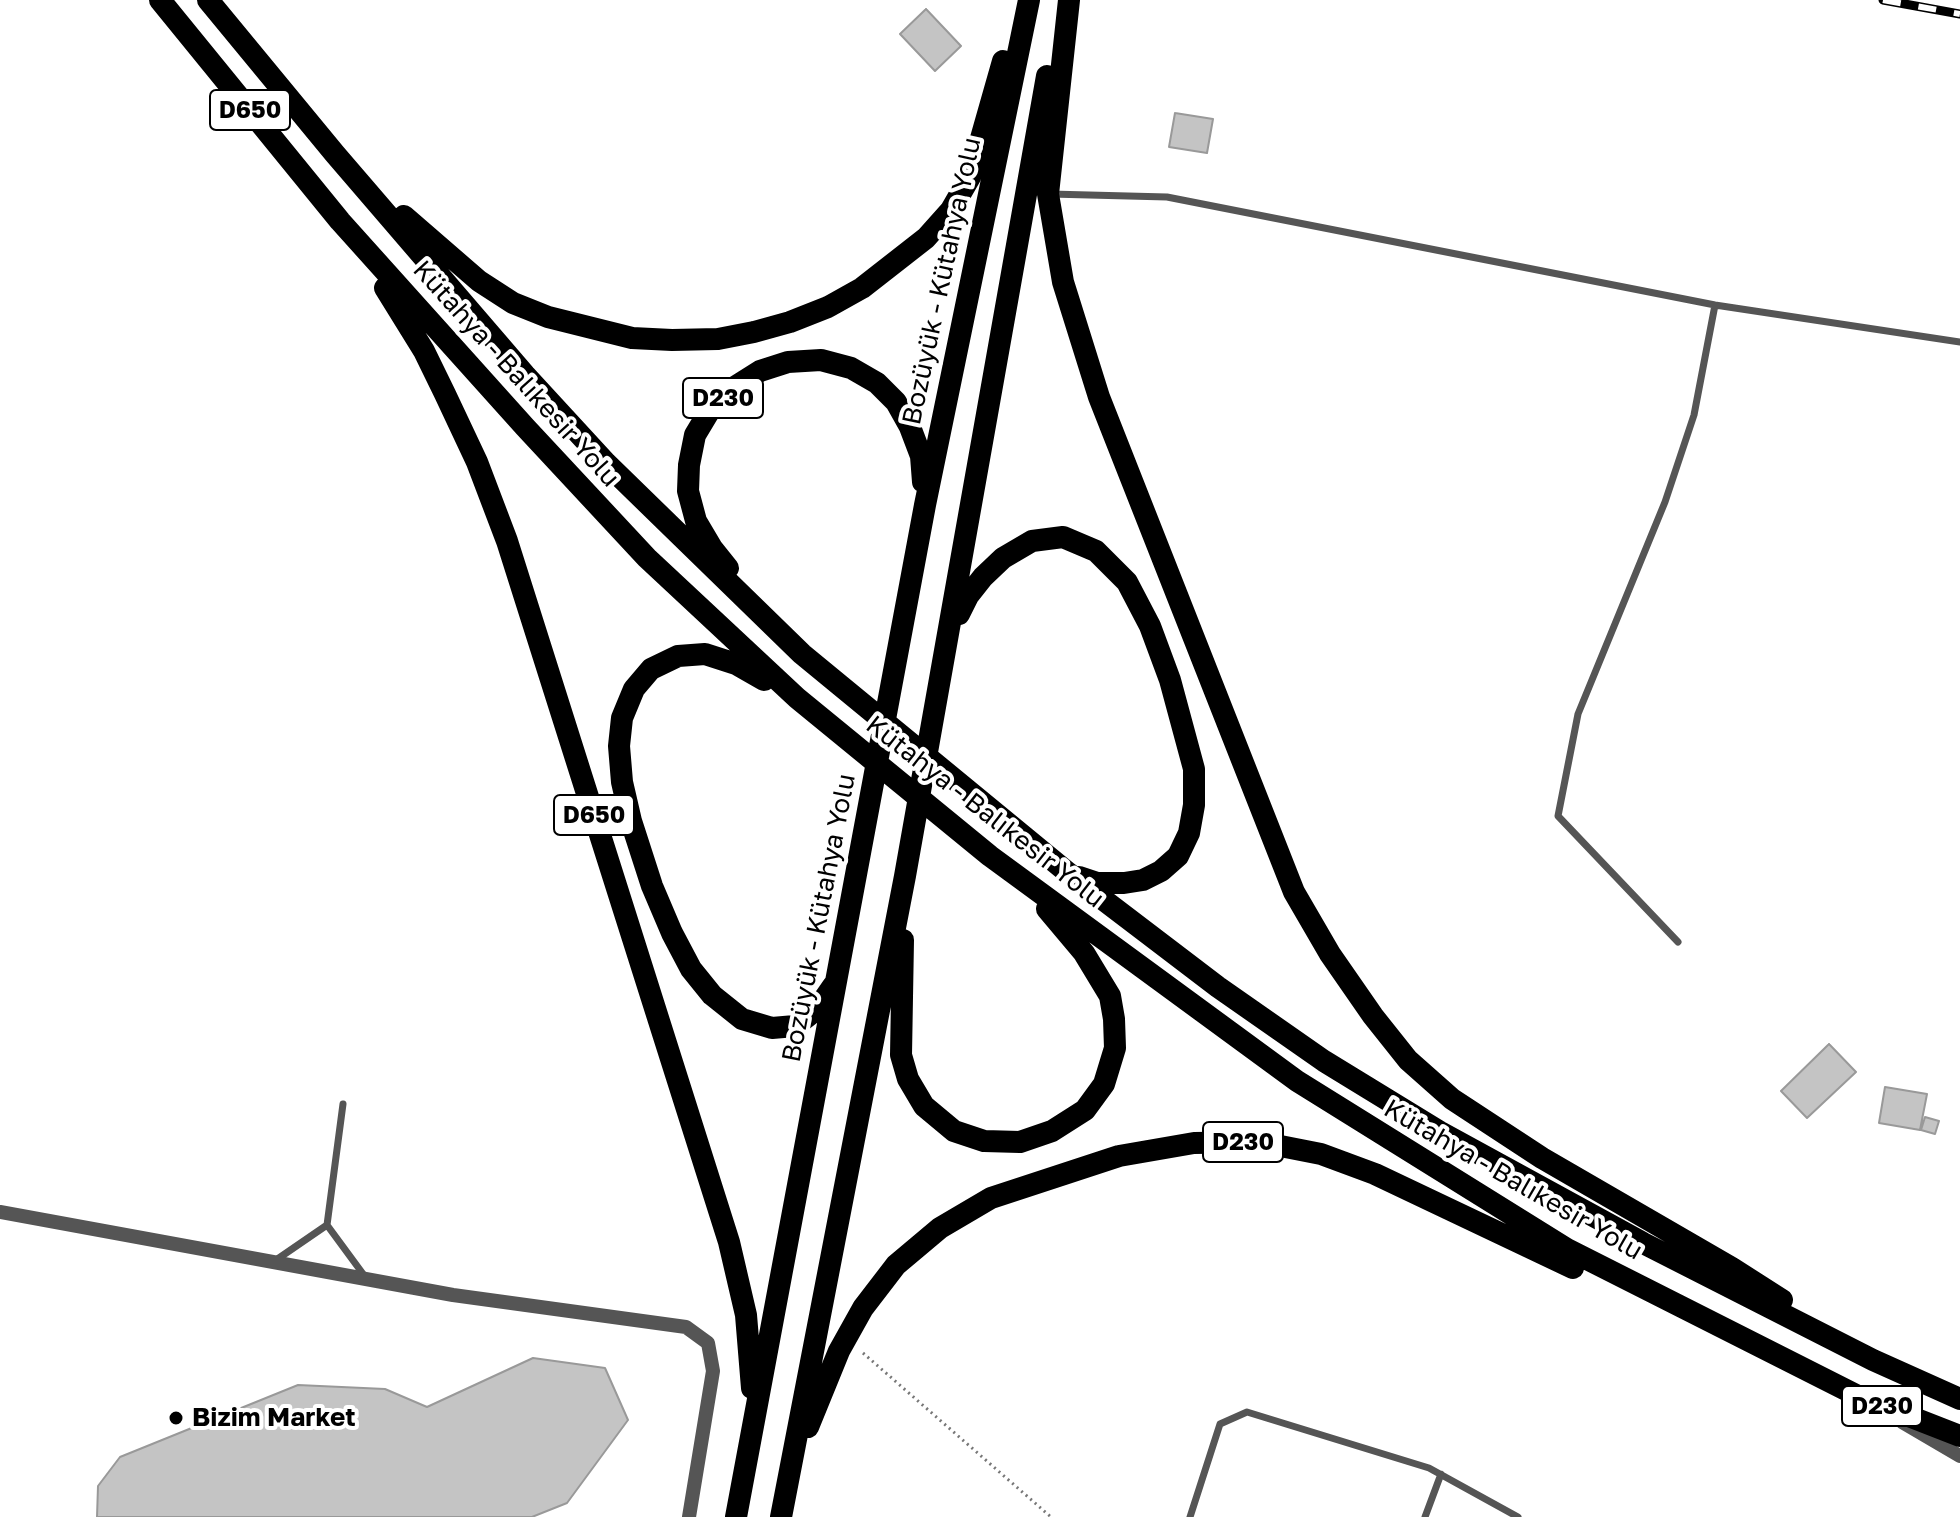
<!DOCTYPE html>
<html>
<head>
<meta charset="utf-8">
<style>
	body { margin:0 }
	canvas { display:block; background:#fff }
</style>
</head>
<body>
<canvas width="1960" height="1517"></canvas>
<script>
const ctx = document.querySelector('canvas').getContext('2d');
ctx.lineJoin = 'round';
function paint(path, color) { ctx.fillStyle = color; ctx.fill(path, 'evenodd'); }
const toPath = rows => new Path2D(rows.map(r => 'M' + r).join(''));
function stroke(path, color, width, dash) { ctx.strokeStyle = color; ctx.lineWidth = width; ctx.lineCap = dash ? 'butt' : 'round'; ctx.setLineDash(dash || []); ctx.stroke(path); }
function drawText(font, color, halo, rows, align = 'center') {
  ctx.font = font + ' "Golos Text",sans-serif'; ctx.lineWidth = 8; ctx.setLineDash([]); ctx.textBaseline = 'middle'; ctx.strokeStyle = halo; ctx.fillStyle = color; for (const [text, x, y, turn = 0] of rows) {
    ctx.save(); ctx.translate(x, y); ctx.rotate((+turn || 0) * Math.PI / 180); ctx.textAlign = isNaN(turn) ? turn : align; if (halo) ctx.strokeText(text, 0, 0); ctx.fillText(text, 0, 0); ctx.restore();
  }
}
const building = toPath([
	[926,9,961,46,935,71,900,34,926,9],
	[1175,113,1213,119,1207,153,1169,147,1175,113],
	[1829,1044,1856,1072,1807,1118,1781,1091,1829,1044],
	[1885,1087,1927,1094,1920,1130,1879,1123,1885,1087],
	[1925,1117,1939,1121,1935,1134,1921,1130,1925,1117],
	[533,1358,605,1368,628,1420,567,1503,532,1517,97,1517,98,1486,120,1457,298,1385,385,1389,427,1407,533,1358]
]);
paint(building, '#c4c4c4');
stroke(building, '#999', 2);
stroke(toPath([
	[863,1353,1051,1517]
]), '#777', 3, [2, 4]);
stroke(toPath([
	[1050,194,1167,197,1715,305,1960,342],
	[1678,942,1558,816,1578,714,1665,502,1694,415,1715,305],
	[343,1104,327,1225,366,1278],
	[276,1260,327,1225],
	[1190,1517,1220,1424,1247,1412,1429,1468,1518,1517],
	[1425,1517,1441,1474]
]), '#555', 7);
stroke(toPath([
	[0,1212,453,1295,686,1327,708,1343,713,1371,689,1517],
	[1902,1422,1960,1456]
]), '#555', 14);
stroke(toPath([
	[160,0,340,221,525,427,647,558,797,698,990,856,1297,1081,1567,1249,1860,1397,1960,1436],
	[208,0,335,154,525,375,606,463,802,654,1067,872,1218,987,1324,1061,1440,1132,1643,1243,1873,1360,1960,1399],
	[1069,0,1048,194,1063,282,1099,397,1294,892,1330,954,1373,1016,1408,1060,1452,1099,1542,1158,1732,1268,1782,1300],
	[404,216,479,281,513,303,548,317,632,338,672,340,718,339,754,332,790,322,828,307,862,288,926,238,951,210,970,177,1003,61],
	[385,288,424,351,445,394,477,462,507,541,729,1242,746,1315,752,1388],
	[728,568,712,548,696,521,688,491,689,465,695,435,710,410,733,388,760,371,788,362,821,360,851,368,877,383,896,402,910,427,921,456,923,482],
	[959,614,968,596,983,577,1003,558,1032,541,1063,537,1096,551,1127,582,1150,626,1170,680,1194,769,1194,805,1189,833,1178,856,1161,871,1143,880,1124,883,1097,883,1079,877],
	[764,680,736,664,705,654,678,656,651,669,634,689,622,718,619,746,622,782,631,821,652,886,672,933,691,969,712,995,742,1019,772,1028,795,1026,817,1009,833,986],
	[903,940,901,1055,908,1079,924,1106,954,1131,984,1141,1020,1142,1052,1131,1085,1110,1104,1084,1115,1048,1114,1019,1110,996,1084,953,1047,909],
	[808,1427,839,1351,863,1308,896,1265,940,1228,991,1198,1119,1156,1194,1143,1260,1142,1321,1154,1375,1174,1573,1268],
	[736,1517,925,505,1029,0],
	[781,1517,905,876,1047,76]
]), '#000', 22);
const rail = toPath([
	[1883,0,1960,14]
]);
stroke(rail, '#000', 9);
stroke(rail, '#fff', 6, [18]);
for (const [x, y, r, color] of [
	[176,1418,8,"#000"]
]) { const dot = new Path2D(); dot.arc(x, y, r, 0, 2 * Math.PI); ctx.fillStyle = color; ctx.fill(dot); stroke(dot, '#fff', 3); }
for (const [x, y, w] of [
	[250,110,80],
	[723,398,80],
	[594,815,80],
	[1243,1142,80],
	[1882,1406,80]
]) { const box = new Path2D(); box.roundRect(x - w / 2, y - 20, w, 40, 6); ctx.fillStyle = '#fff'; ctx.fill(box); stroke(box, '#000', 2); }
drawText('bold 24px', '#000', null, [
	["D650",250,110],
	["D230",723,398],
	["D650",594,815],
	["D230",1243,1142],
	["D230",1882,1406]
]);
drawText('26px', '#000', '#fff', [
	["Bozüyük - Kütahya Yolu",942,281,-78],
	["Kütahya - Balıkesir Yolu",516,374,48],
	["Kütahya - Balıkesir Yolu",985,812,38],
	["Bozüyük - Kütahya Yolu",819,918,-79],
	["Kütahya - Balıkesir Yolu",1513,1180,30]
]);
drawText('bold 26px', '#000', '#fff', [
	["Bizim Market",192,1418]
], 'left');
</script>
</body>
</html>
